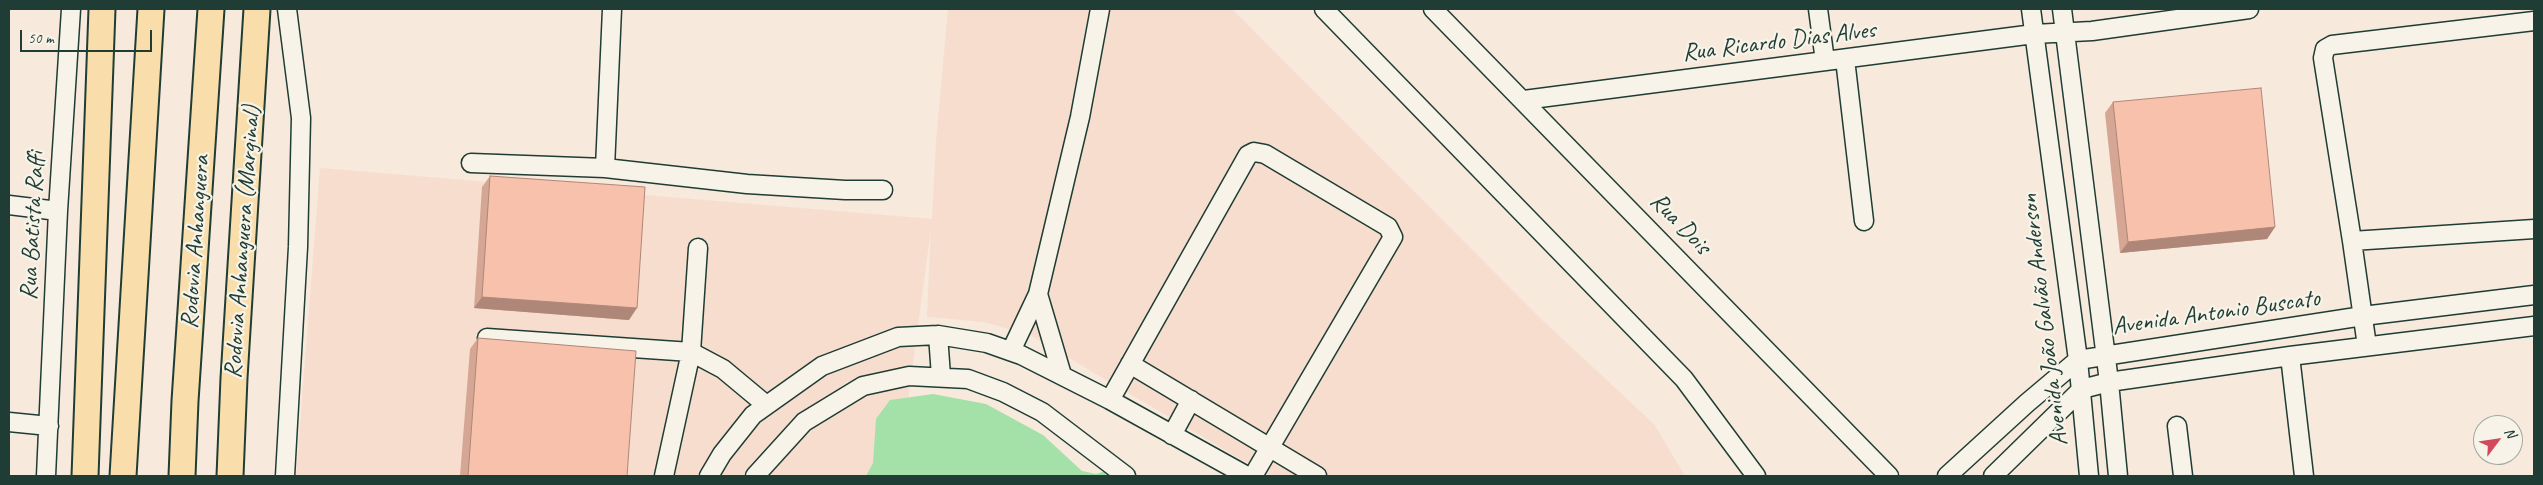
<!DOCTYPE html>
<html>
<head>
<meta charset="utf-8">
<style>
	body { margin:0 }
	#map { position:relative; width:2543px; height:485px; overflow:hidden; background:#f7e9dc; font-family:Caveat,sans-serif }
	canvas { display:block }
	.frame { position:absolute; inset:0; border:10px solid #1f3d34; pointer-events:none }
	.north { position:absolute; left:2473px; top:415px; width:50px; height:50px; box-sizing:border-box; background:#f7f3e8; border:1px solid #a1aaa0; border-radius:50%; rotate:59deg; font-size:14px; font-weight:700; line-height:20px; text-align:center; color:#1f3d34 }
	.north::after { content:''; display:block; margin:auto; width:18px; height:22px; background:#d1495b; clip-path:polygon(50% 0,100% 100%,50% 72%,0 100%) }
	.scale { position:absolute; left:20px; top:30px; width:132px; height:22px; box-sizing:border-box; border:2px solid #1f3d34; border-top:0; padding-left:6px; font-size:15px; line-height:18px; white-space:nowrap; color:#1f3d34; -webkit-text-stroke:4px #f7f3e8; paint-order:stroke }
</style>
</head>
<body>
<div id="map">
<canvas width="2543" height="485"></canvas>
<div class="frame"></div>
<div class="north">N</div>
<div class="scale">50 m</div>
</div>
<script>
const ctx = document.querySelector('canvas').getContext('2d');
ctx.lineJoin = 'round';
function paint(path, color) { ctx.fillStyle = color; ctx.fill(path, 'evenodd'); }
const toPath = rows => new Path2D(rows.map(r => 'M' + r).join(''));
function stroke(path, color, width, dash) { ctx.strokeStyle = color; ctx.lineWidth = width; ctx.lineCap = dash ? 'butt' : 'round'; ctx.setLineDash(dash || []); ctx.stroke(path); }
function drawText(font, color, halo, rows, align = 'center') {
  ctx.font = font + ' Caveat,sans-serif'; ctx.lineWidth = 4.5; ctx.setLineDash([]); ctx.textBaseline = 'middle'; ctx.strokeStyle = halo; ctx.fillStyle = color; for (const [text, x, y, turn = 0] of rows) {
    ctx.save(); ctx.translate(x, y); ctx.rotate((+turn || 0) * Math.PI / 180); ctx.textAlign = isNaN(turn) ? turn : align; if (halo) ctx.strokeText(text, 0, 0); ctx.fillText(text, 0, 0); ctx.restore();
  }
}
paint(toPath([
	[948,9,1232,9,1541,319,1654,424,1685,476,1269,476,1030,335,984,322,927,317,931,228,898,476,296,476,320,168,932,219,936,142]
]), '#f7ddce');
paint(toPath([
	[933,394,986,404,1043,435,1082,471,1096,474,1112,469,1129,476,866,476,873,463,876,419,890,400]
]), '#a3e1a9');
const minor = toPath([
	[1324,9,1684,379,1756,476],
	[1433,9,1889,476],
	[1818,9,1825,61],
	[2031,9,2078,360,2089,476],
	[2062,9,2109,382,2118,476],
	[2534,21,2332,45,2325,49,2323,58,2352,241,2534,229],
	[1845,59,1864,221],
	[1524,100,2034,34,2092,31,2249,9],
	[471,163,605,168,747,184,845,190,883,190],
	[605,168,612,9],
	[9,205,58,211],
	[2352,241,2367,346],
	[1038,294,1062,375],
	[938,335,941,376],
	[487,338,691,352,723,369,765,404],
	[1011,351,1038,294,1080,117,1100,9],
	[2290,356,2304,476],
	[1130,364,1317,476],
	[1110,400,1248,155,1254,152,1265,154,1388,227,1393,237,1253,476],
	[9,422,49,426],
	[2177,426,2183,476],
	[1172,435,1191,400],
	[46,476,58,211,71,9],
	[285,476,298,247,301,118,287,9],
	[664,476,691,352,698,248],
	[709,476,722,454,753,415,822,366,898,337,938,335,987,343,1021,355,1110,400,1247,476],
	[755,476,804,422,863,386,909,376,968,379,1003,392,1042,412,1126,476],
	[1947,476,2027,403,2078,360,2363,316,2534,295],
	[1993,476,2082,389,2109,382,2290,356,2534,326]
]);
const highway = toPath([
	[85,476,102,9],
	[123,476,151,9],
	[182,476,185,401,211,9],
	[230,476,234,378,257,9]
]);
stroke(minor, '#1f3d34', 21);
stroke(highway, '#1f3d34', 29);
stroke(minor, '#f7f3e8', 18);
stroke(highway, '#f9deab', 25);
paint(toPath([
	[2113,102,2275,227,2267,239,2120,253,2105,113],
	[490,176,629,320,474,308,482,187],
	[478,338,627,476,460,476,470,349]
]), '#d5a694');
paint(toPath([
	[2275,227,2267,239,2120,253,2128,242],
	[482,297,637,308,629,320,474,308]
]), '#ae8778');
const building = toPath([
	[2261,88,2275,227,2128,242,2113,102,2261,88],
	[490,176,645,187,637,308,482,297,490,176],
	[478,338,636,351,627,476,468,476,478,338]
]);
paint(building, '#f8c1ac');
stroke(building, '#ae8778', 1);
drawText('25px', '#1f3d34', '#f7f3e8', [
	["Rua Ricardo Dias Alves",1779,42,-7],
	["Rua Dois",1680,224,46],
	["Rua Batista Raffi",33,226,-87],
	["Rodovia Anhanguera",196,242,-86],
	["Rodovia Anhanguera (Marginal)",243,242,-86],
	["Avenida Antonio Buscato",2216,313,-8],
	["Avenida João Galvão Anderson",2045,320,-97]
]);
</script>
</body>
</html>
